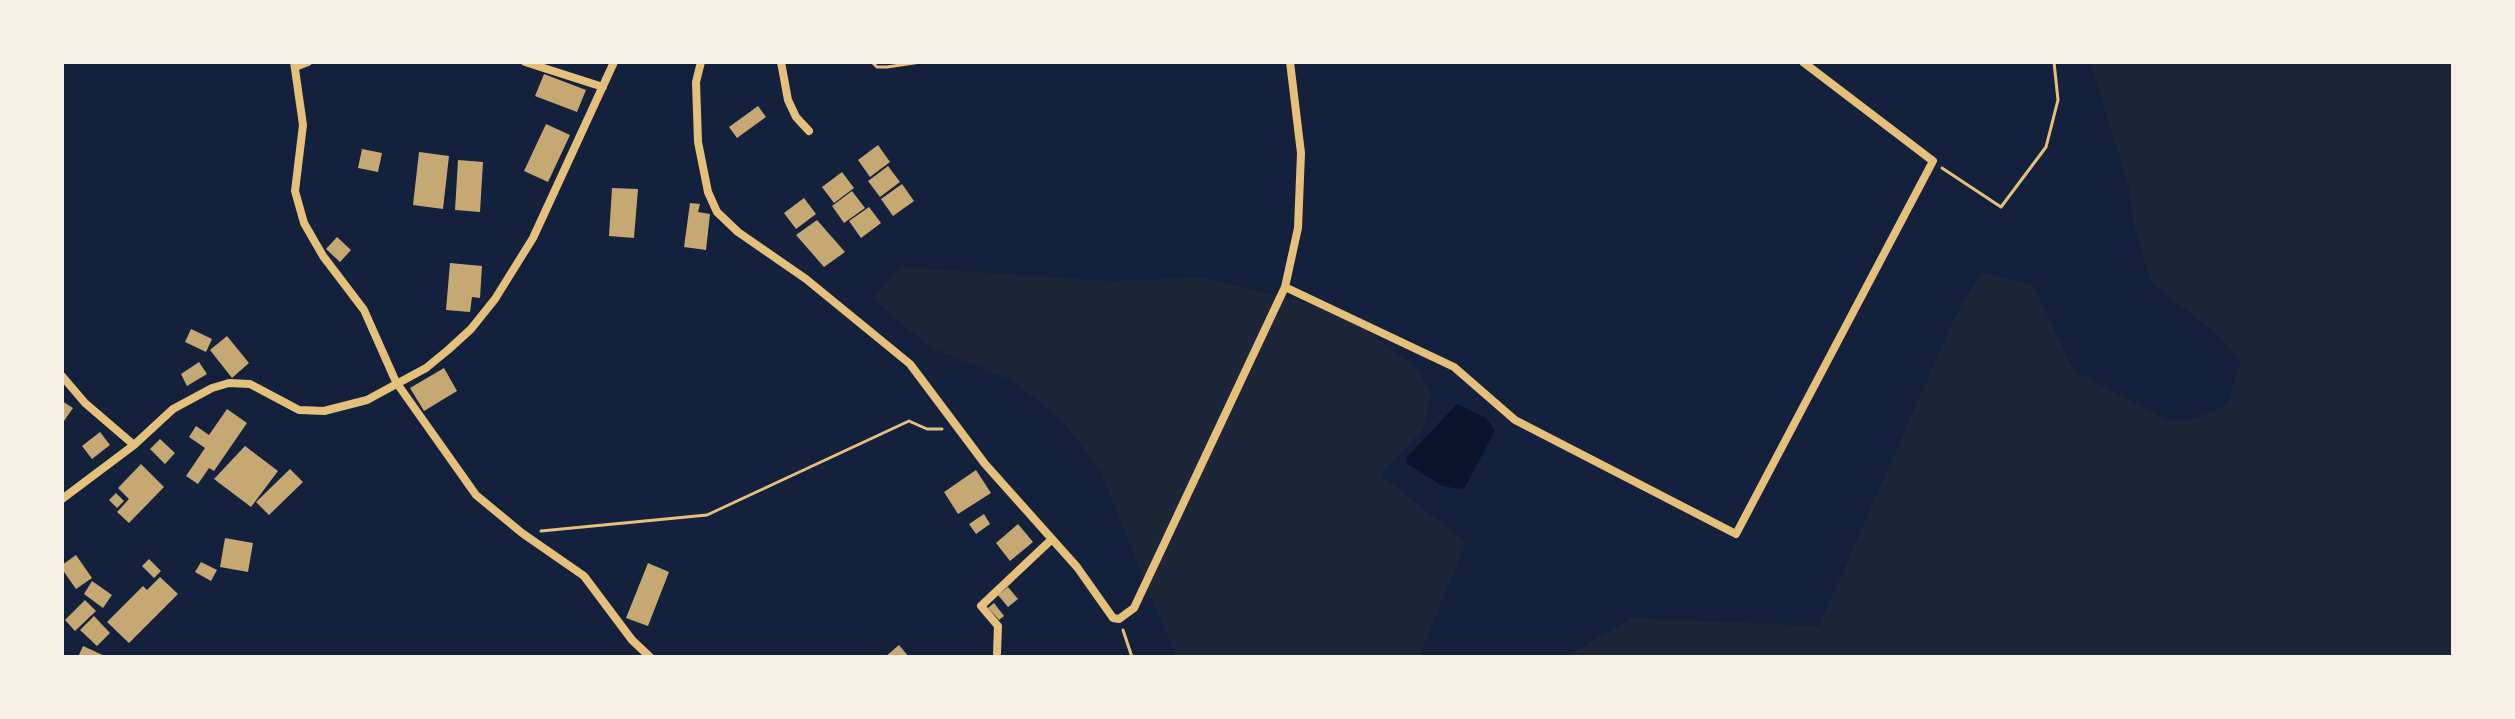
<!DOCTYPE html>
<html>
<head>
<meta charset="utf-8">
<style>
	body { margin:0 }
	#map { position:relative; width:2515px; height:719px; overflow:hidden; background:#14213d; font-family:"Noto Serif",serif }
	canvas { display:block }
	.frame { position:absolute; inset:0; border:64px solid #f6f1e7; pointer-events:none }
</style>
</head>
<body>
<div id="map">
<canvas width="2515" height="719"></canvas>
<div class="frame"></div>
</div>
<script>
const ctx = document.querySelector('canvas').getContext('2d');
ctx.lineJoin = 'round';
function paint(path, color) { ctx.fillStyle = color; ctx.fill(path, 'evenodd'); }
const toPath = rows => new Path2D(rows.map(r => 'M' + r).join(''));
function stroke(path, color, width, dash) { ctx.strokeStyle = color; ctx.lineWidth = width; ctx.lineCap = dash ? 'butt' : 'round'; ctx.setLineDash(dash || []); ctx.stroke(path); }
paint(toPath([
	[2090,62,2453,62,2453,657,1565,657,1632,618,1819,626,1954,319,1981,272,2032,284,2074,371,2169,421,2197,418,2227,405,2241,361,2217,334,2152,284,2133,223,2129,187],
	[900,267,1113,281,1203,277,1341,312,1417,368,1431,395,1423,429,1380,475,1466,542,1419,657,1176,657,1099,468,1062,421,1013,381,930,347,873,299]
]), '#1d2539');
paint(toPath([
	[1457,404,1486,418,1495,431,1465,487,1459,489,1443,486,1407,464,1406,458]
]), '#0b132b');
paint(toPath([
	[544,74,586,90,577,112,535,96],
	[758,106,766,117,737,138,729,127],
	[546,124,570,135,548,182,524,171],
	[878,145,890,162,870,177,858,160],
	[362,149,382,153,378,172,358,168],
	[419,152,449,156,443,209,413,205],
	[458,160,483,162,480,212,455,210],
	[888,166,900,182,880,197,868,181],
	[842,172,854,188,834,203,822,187],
	[902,184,914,201,893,216,881,199],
	[612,188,638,189,634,238,609,236],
	[852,191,865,208,844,223,832,206],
	[804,198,816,214,796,229,784,213],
	[690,203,700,204,698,212,710,214,706,250,684,247],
	[869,207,881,223,861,238,849,221],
	[817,220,845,252,824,267,796,235],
	[337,237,351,250,340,262,326,249],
	[450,263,482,266,480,298,472,297,470,312,446,310],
	[191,329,212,339,206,352,185,342],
	[227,336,249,363,232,378,210,350],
	[199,362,207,374,187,386,181,374],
	[444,368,457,391,424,411,410,388],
	[62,401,73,408,64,421,62,420],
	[227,409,247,423,214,471,209,468,198,484,186,476,205,448,189,437,196,426,209,435],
	[100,432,110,445,92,459,82,446],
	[160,439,175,453,165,464,150,449],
	[245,446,278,471,251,507,214,479],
	[141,464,164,487,129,523,117,512,129,499,118,488],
	[290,469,303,482,269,515,256,502],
	[976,470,991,493,958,514,944,492],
	[116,493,124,501,117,508,109,500],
	[984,514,990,524,976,534,969,524],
	[1018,524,1033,542,1010,561,996,543],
	[225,538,253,543,248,572,220,567],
	[76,555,92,578,76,589,62,569,62,565],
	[149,559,161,571,154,578,142,566],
	[201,562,217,570,211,581,195,572],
	[648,563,669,572,648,626,626,618],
	[160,577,178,594,129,643,107,622,143,586,147,590],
	[92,581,112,595,103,608,84,594],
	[1008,587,1018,599,1008,607,998,595],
	[85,600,96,611,75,631,65,620],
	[994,603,1004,616,999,620,988,608],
	[94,616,110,633,97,646,80,630],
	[899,645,909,657,885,657],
	[83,646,107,657,78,657]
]), '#c6a872');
stroke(toPath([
	[872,62,877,67,887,67,921,62],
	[1942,168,2001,207,2046,147,2058,100,2054,62],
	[541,531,707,515,909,421,927,429,942,429],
	[1123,630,1132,657]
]), '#e5c07b', 3);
stroke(toPath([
	[294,62,303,125,295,191,304,223,323,256,364,310,396,382,476,495,522,533,584,576,632,640,650,657],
	[525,62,603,87],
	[701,62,696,82,698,142,708,192,717,212,738,232,806,279,910,364,985,464,1077,567,1113,618,1119,619,1134,608,1285,287,1298,228,1301,153,1290,62],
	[781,62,788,100,796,117,809,131],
	[295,67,308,62],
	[1285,287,1454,367,1515,420,1736,534,1933,161,1803,62],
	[62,376,85,403,134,445],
	[62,499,134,445,173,409,212,388,229,383,250,384,299,410,324,411,367,400,426,368,448,350,471,329,495,299,533,238,614,62],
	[997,653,998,626,981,606,1052,539]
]), '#e5c07b', 8);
</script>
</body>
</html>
